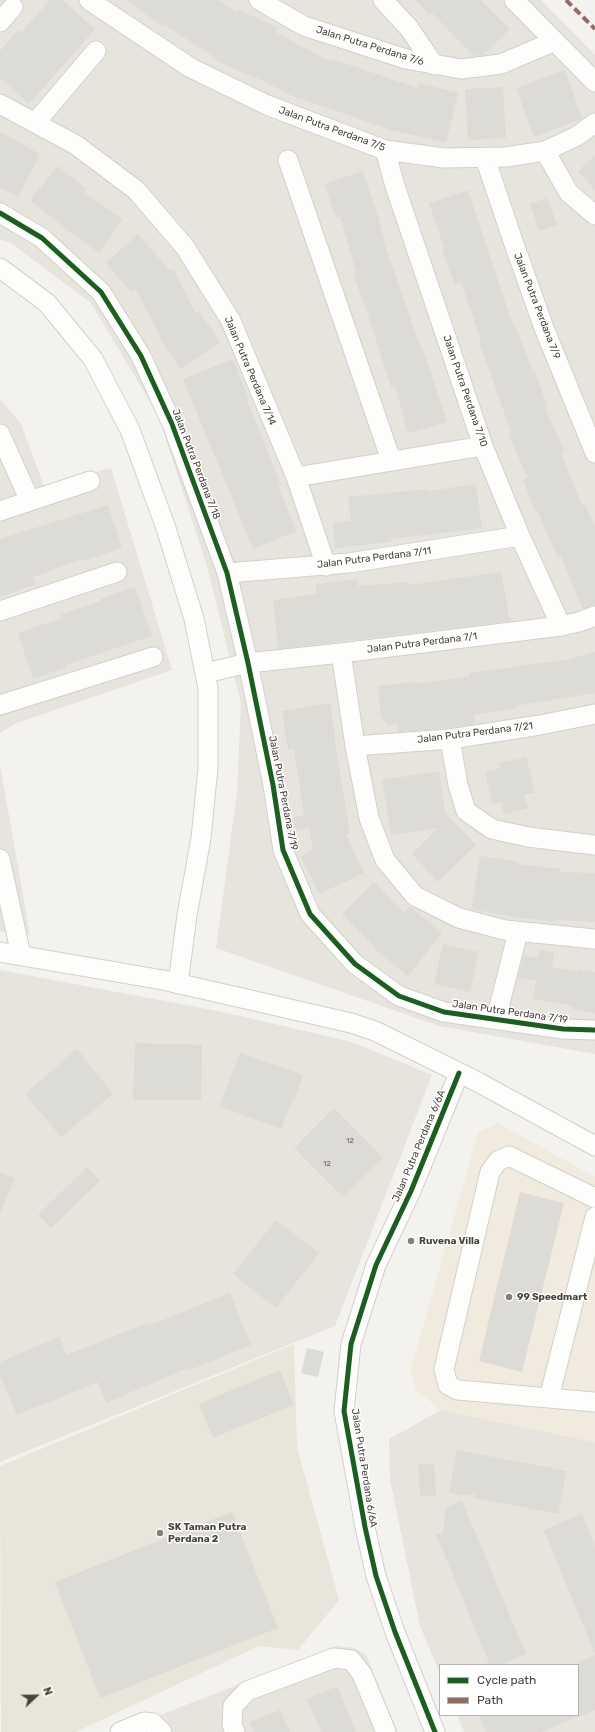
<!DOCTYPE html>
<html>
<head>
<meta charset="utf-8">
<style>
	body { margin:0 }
	#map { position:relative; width:595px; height:1732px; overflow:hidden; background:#f3f2ee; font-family:Rubik,sans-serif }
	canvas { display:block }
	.legend { position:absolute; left:439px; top:1664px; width:140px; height:52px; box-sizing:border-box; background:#fff; border:1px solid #b6b4b0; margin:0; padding:5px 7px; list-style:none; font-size:12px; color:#49443a }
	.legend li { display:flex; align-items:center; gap:8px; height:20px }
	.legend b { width:20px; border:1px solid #b6b4b0 }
	.north { position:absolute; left:16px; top:1676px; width:40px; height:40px; -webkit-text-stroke:3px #fff; paint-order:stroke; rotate:68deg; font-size:11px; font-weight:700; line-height:16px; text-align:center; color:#49443a }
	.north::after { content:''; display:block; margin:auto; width:14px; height:18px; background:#49443a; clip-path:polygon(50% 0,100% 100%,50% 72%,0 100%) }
</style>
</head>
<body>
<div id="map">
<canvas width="595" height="1732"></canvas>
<ul class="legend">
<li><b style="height:5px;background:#1b5e20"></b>Cycle path</li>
<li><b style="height:5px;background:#8d6e63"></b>Path</li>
</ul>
<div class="north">N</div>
</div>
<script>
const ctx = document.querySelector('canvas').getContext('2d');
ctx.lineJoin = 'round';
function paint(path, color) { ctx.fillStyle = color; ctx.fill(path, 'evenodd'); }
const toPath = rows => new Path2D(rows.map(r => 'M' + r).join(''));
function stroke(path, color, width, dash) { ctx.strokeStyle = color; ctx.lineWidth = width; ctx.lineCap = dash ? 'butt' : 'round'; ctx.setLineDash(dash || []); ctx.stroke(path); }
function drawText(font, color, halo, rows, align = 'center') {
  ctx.font = font + ' Rubik,sans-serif'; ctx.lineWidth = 3; ctx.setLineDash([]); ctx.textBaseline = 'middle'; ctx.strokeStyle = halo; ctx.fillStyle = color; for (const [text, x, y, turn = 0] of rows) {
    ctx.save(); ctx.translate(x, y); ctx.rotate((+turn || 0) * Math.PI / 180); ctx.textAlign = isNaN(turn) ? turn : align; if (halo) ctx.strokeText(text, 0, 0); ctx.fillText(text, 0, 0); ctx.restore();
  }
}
paint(toPath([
	[0,0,541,0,595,55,595,1054,439,1026,216,948,237,792,241,704,208,570,159,417,91,303,11,243,0,239],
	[0,399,21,424,44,486,111,468,172,670,17,723,0,733],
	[0,764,30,935,0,931],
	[0,970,223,1012,352,1042,432,1075,335,1326,0,1462],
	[441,1410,595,1442,595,1732,464,1732,457,1715,578,1715,578,1665,440,1665,440,1674,420,1626,390,1479,389,1439],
	[336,1646,355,1648,366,1655,398,1732,117,1732]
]), '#e6e4dc');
paint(toPath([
	[498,1123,595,1177,595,1442,441,1410,416,1390,410,1372,478,1133]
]), '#f1ebdf');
paint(toPath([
	[294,1344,297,1447,339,1600,298,1650,259,1646,76,1732,1,1732,0,1466]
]), '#e9e5da');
paint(toPath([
	[50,0,62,0,95,29,29,104,0,78,0,51,18,30,21,33],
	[126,0,218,0,238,13,239,10,277,27,275,32,331,62,332,59,418,88,419,83,458,93,446,143,397,131,397,132,299,98,298,99,255,77,255,78,217,61,217,59,163,24,162,26],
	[415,0,481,0,510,29,483,55,474,56,432,13,430,15],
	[565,70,582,119,534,137,516,88],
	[503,87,506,138,468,140,465,89],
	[0,132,40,154,18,197,0,187],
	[595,155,595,190,578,171],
	[58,166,86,189,84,192,122,219,99,253,70,232,30,200],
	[363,171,376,210,387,251,420,346,422,346,447,422,408,433,395,386,391,387,368,315,353,273,356,272,340,217,336,218,324,184],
	[468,190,514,328,516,327,532,371,534,370,547,405,544,406,565,452,561,453,582,506,585,504,595,526,595,605,583,609,561,557,558,558,538,512,536,513,523,480,528,478,508,434,511,432,479,341,481,340,461,282,455,285,442,251,445,250,429,203],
	[547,198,557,225,539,231,530,204],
	[138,234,170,271,173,269,196,314,199,311,220,342,181,369,160,339,161,338,135,288,131,292,106,263],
	[233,359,249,399,247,400,281,485,278,486,296,531,253,549,183,379],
	[476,484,482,528,391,539,391,542,335,548,333,523,351,521,348,497,428,489,428,491],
	[108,505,122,548,83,561,83,559,33,577,36,584,0,597,0,539],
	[501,572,510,621,278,649,273,600,317,594,316,584,357,579,358,586,408,582,409,585],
	[135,587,152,636,66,665,67,667,33,679,18,633,62,618,61,614,101,601,100,599],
	[595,652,595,693,515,706,516,708,474,715,475,724,449,728,398,732,397,724,388,725,381,717,378,686,415,682,415,684,470,676,470,673,570,659],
	[330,703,335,736,334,736,350,834,346,835,364,873,319,894,301,856,313,850,309,827,295,830,293,817,304,815,294,749,288,750,282,711],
	[526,757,535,793,524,795,528,808,504,814,501,802,492,804,485,772,500,768,499,763],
	[439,771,445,813,476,845,438,882,412,854,438,828,391,835,382,780],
	[480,856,519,862,518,864,561,869,561,872,595,873,595,922,556,920,556,922,520,918,471,909],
	[374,882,404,913,409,906,442,933,408,976,375,949,376,948,342,914],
	[443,944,479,952,470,992,434,984],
	[539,950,554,952,552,967,578,972,578,969,595,972,595,1013,573,1009,573,1006,533,999,536,981,518,978,524,955,538,958],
	[135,1043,202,1045,201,1100,133,1100],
	[77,1049,113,1094,61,1137,25,1094],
	[240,1053,303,1075,295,1099,293,1098,281,1129,219,1106],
	[334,1108,383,1158,343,1197,294,1148],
	[87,1167,100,1181,51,1228,38,1215],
	[0,1172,15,1178,0,1213],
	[520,1192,564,1203,522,1372,479,1361],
	[276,1220,319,1253,276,1308,233,1274],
	[230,1293,251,1345,188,1371,187,1368,106,1403,98,1382,17,1415,0,1376,0,1362,59,1337,67,1355,147,1323,148,1326],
	[307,1348,324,1352,318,1377,301,1373],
	[280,1370,294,1405,213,1438,199,1404],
	[457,1450,567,1471,558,1514,472,1497,478,1494,461,1495,449,1492],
	[418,1464,434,1464,436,1496,420,1496],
	[462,1501,526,1654,500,1665,490,1665,436,1534,442,1534,447,1507],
	[232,1512,278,1628,100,1698,55,1582],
	[582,1514,595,1546,595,1654,544,1530],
	[595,1655,595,1710,541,1732,486,1732,479,1715,578,1715,578,1662],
	[337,1686,356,1732,321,1732,307,1699],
	[280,1710,290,1732,254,1732,250,1722]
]), '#dddbd6');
const minor = toPath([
	[89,0,191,68,267,105,385,150,444,158,506,157,545,151,577,136,595,123],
	[259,0,304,26,406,59,461,69,501,64,555,41],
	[383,0,409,28,434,65],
	[514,0,595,82],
	[0,22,13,7],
	[0,104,76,145,136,190,185,247,231,321,296,477,326,566],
	[35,123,96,51],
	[385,150,395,186,483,446,520,536,561,626],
	[545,151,569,193,595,215],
	[485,158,513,241,544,328,595,453],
	[288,160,391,460],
	[0,213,42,238,101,292,141,356,172,424,227,573,248,663,273,785,283,850,310,914,355,964,399,996,444,1012,563,1029,595,1030],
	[0,268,47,303,93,359,130,430,166,528,194,619,208,688,208,768,201,838,187,915,178,984],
	[0,434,30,501],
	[296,477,483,446],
	[0,511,90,481],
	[227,573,349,563,520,536],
	[0,611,117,572],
	[341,653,355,746,369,818,385,860,415,896,459,918,505,930,595,939],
	[206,673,248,663,341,653,561,626,579,622,595,616],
	[0,705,153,657],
	[450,739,458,785,466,811,492,829,528,837,595,845],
	[355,746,450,739,540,725,595,714],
	[0,859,21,955],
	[0,952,163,980,351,1023,375,1031,476,1081,595,1146],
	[496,1019,518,932],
	[595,1198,509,1156,498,1161,490,1172,444,1369,448,1385,458,1390,595,1402],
	[549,1398,595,1217],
	[120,1732,144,1722,153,1723,162,1732],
	[235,1732,232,1725,233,1706,247,1691,334,1658,351,1660,362,1674,386,1732],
	[435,1732,395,1632,376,1576,365,1527,344,1411,351,1344,376,1265,411,1191,459,1073]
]);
stroke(minor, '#d1d0cc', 21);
stroke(minor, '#fdfdfc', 19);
stroke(toPath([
	[566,0,595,29]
]), '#8d6e63', 4, [8, 4]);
stroke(toPath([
	[0,213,42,238,101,292,141,356,172,424,227,573,248,663,273,785,283,850,310,914,355,964,399,996,444,1012,563,1029,595,1030],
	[435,1732,395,1632,376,1576,365,1527,344,1411,351,1344,376,1265,411,1191,459,1073]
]), '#1b5e20', 5);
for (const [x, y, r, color] of [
	[411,1241,4,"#848179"],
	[509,1297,4,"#848179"],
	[160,1533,4,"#848179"]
]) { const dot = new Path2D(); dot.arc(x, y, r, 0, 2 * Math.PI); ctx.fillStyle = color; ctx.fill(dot); stroke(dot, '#fff', 1.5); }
drawText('8px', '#6f6a62', null, [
	["12",350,1141],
	["12",327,1164]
]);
drawText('10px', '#49443a', '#fff', [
	["Jalan Putra Perdana 7/6",370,46,17],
	["Jalan Putra Perdana 7/5",332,129,20],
	["Jalan Putra Perdana 7/9",537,306,69],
	["Jalan Putra Perdana 7/14",250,371,67],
	["Jalan Putra Perdana 7/10",465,391,71],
	["Jalan Putra Perdana 7/18",196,464,69],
	["Jalan Putra Perdana 7/11",374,558,-7],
	["Jalan Putra Perdana 7/1",422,643,-7],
	["Jalan Putra Perdana 7/21",475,733,-7],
	["Jalan Putra Perdana 7/19",283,793,79],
	["Jalan Putra Perdana 7/19",510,1012,8],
	["Jalan Putra Perdana 6/6A",419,1146,-67],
	["Jalan Putra Perdana 6/6A",364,1468,81]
]);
drawText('bold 10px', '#49443a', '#fff', [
	["Ruvena Villa",419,1241],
	["99 Speedmart",517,1297],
	["SK Taman Putra",168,1527],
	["Perdana 2",168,1539]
], 'left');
</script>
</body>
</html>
